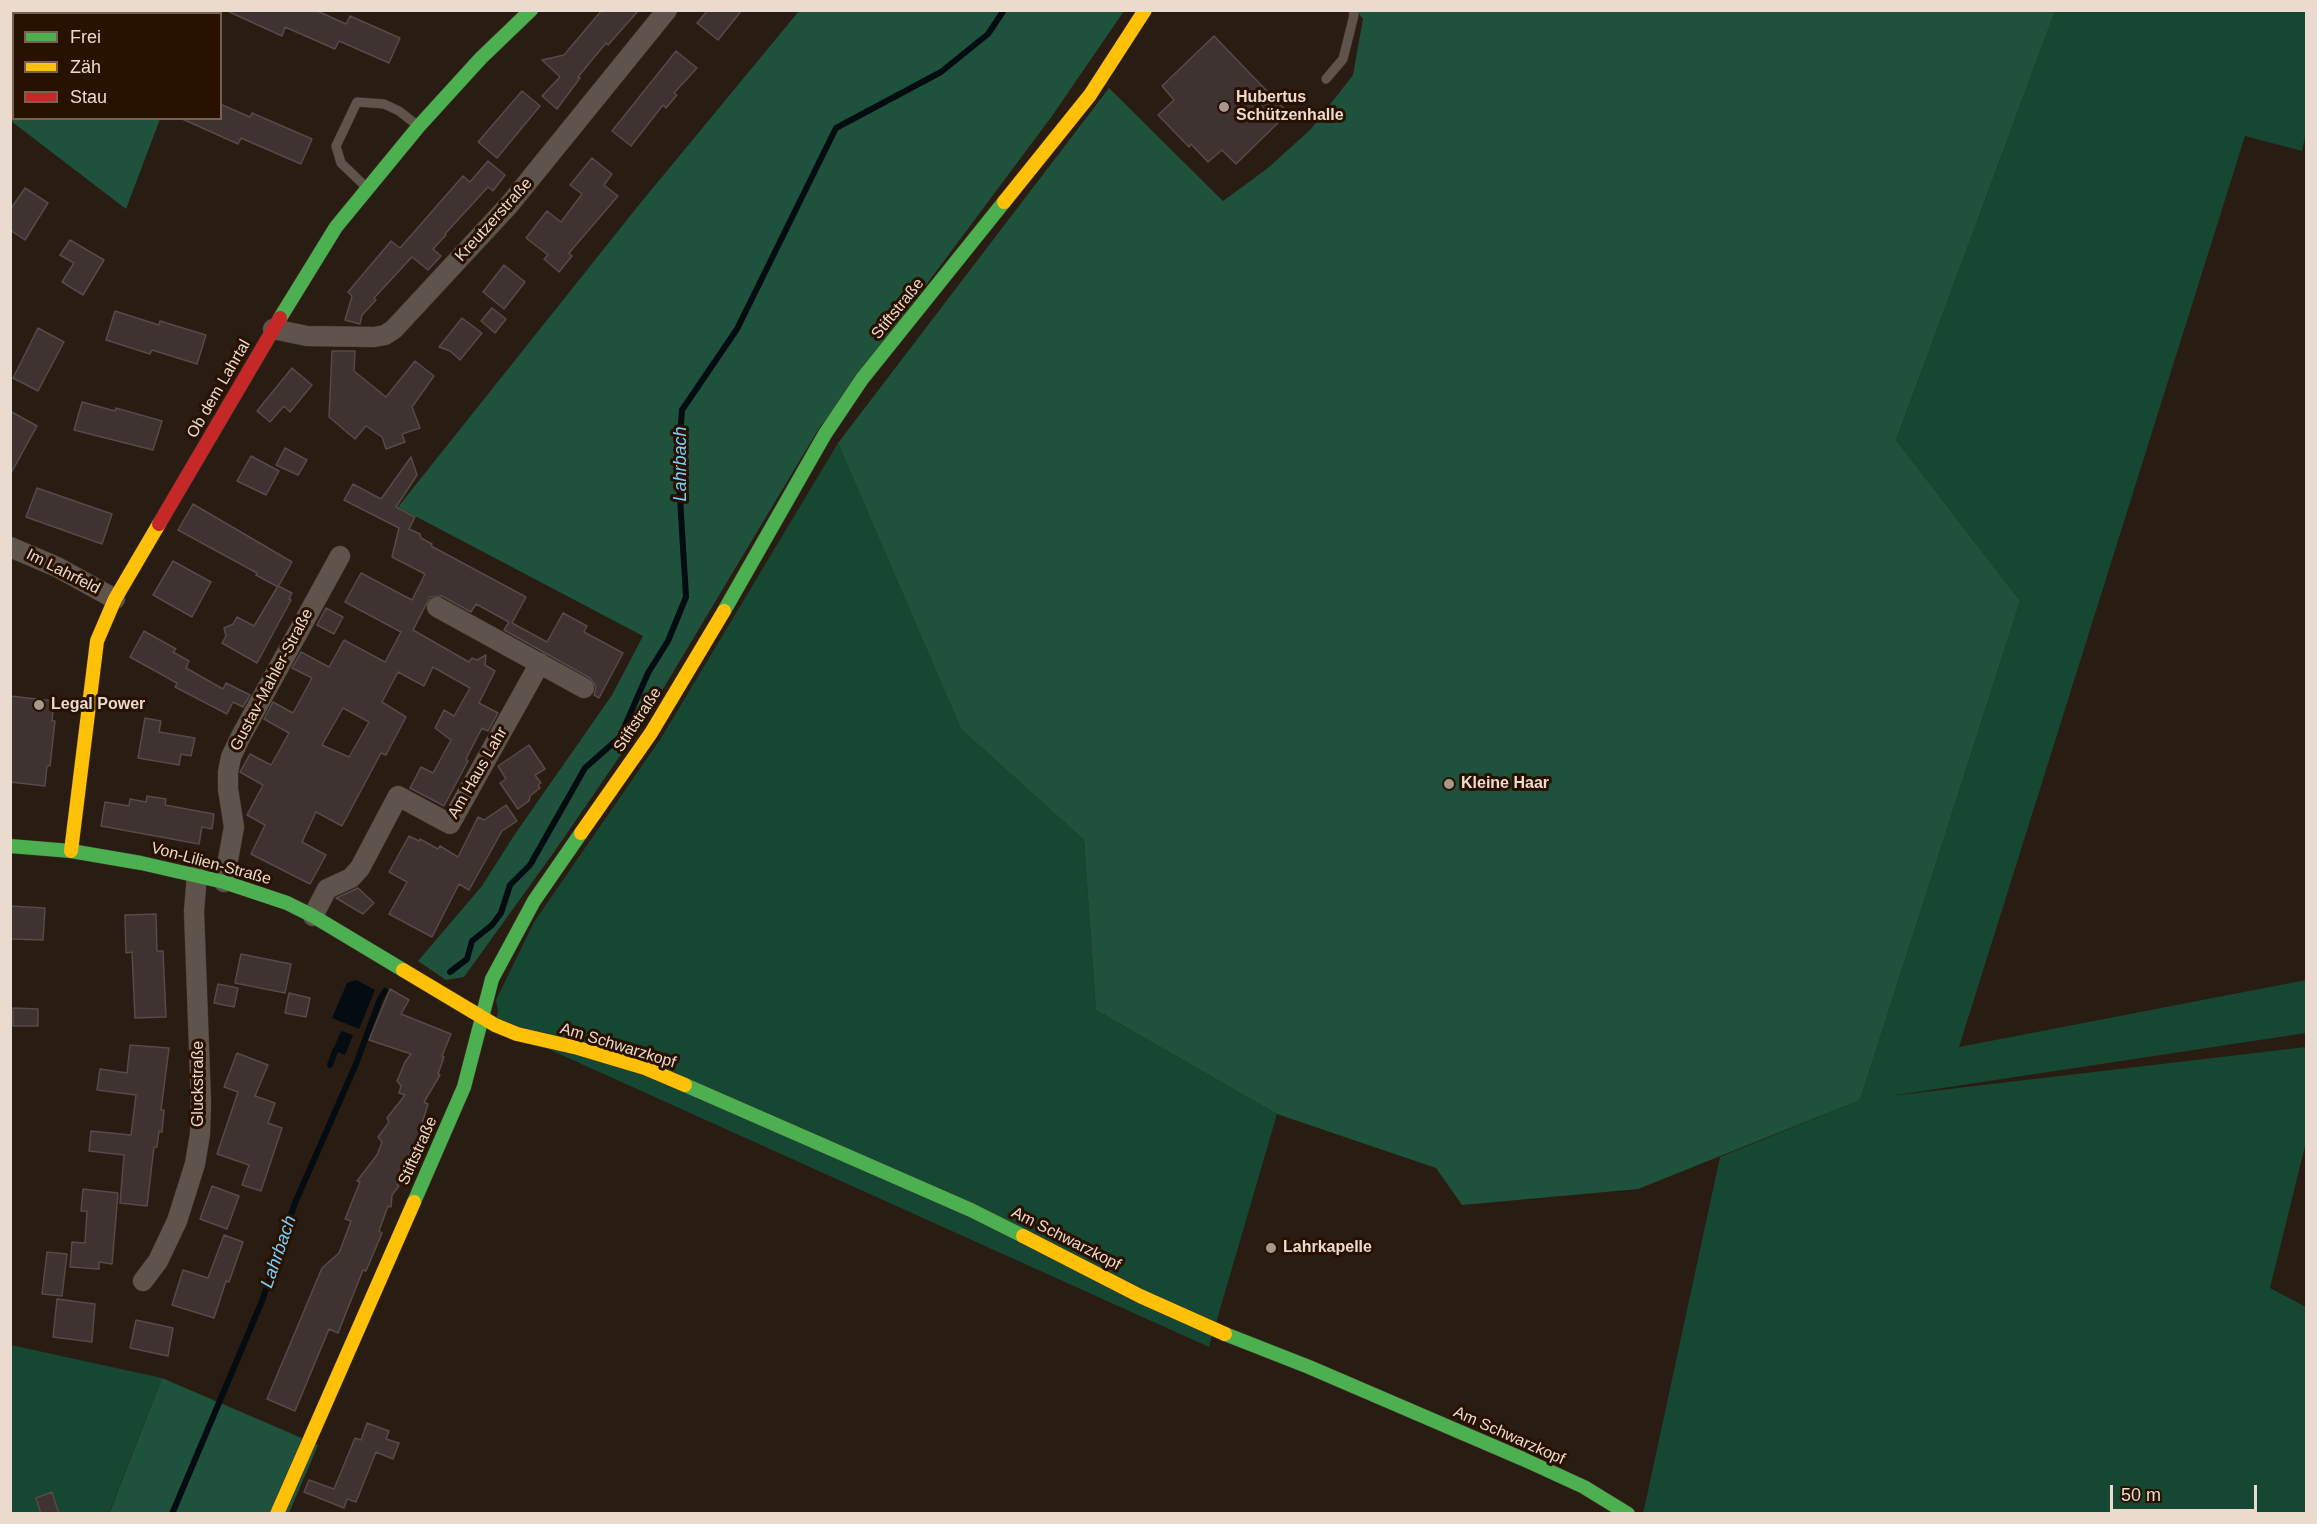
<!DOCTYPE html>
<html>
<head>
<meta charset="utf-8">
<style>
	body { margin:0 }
	#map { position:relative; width:2317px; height:1524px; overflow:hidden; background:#291c12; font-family:Helvetica,sans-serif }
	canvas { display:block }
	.frame { position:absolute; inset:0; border:12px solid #ebdace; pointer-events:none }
	.legend { position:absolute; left:12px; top:12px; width:210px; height:108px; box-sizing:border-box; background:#281101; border:2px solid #766153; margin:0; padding:8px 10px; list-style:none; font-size:18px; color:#ebdace }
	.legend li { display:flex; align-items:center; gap:12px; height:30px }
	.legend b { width:30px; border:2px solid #766153 }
	.scale { position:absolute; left:2110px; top:1485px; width:147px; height:27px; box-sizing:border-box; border:3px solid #ebdace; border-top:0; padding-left:8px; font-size:18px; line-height:21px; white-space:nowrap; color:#ebdace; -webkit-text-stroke:4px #281101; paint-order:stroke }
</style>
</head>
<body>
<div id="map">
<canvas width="2317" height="1524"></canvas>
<div class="frame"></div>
<ul class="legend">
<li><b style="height:8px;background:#4caf50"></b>Frei</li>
<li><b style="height:8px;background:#ffc107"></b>Zäh</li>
<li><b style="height:8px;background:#c62828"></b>Stau</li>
</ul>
<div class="scale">50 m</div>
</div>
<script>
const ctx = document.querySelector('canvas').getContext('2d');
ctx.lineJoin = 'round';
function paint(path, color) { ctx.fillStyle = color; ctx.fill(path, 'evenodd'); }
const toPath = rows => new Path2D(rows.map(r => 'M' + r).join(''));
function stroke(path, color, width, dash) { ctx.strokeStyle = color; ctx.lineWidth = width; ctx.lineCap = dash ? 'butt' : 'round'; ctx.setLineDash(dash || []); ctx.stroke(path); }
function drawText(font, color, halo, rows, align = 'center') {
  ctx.font = font + ' Helvetica,sans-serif'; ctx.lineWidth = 6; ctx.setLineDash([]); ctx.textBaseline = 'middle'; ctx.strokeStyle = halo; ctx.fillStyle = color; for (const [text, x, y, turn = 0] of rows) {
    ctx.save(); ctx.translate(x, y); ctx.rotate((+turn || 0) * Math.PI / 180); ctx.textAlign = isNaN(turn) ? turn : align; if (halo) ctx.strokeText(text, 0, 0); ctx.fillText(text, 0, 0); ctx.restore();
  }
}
paint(toPath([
	[2055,11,2306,11,2306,132,2302,151,2245,136,1959,1047,2306,980,2306,1033,1890,1096,2306,1047,2306,1142,2270,1288,2306,1307,2306,1513,1643,1514,1720,1157,1860,1100,2020,601,1896,440],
	[838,443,961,729,1084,840,1096,1010,1277,1114,1209,1347,495,1025,498,1011,496,1000,534,922,661,738],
	[11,1345,162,1378,109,1513,11,1514]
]), '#164732');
paint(toPath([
	[147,10,152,13,14,14,14,118,160,119,126,209,11,121,11,11],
	[799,11,1124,11,1052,116,818,430,642,724,554,852,464,977,446,980,418,961,482,886,513,837,612,695,643,636,398,507,638,206],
	[1357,11,2055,11,1896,440,2020,601,1860,1100,1638,1189,1462,1205,1436,1168,1277,1114,1096,1010,1084,840,961,729,838,443,1109,88,1223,201,1268,168,1311,129,1353,75,1363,19],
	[162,1378,318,1445,289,1513,109,1514]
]), '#1f523c');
paint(toPath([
	[356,980,375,990,359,1029,332,1018,347,983],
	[341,1031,353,1035,345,1055,333,1050]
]), '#040c12');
stroke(toPath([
	[450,972,467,959,472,941,492,925,501,913,510,885,530,865,585,768,620,737,648,673,668,641,686,597,678,464,682,410,737,329,836,128,941,72,988,34,1004,10],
	[330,1065,335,1051],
	[172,1514,262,1301,295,1203,356,1064,380,999,385,991]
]), '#040c12', 6);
const building = toPath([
	[225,10,315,10,346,24,350,16,400,38,389,63,339,41,335,49,285,27,282,36,225,10],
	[602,10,639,10,608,45,606,43,578,77,580,78,557,109,542,96,560,77,542,60,564,55,602,10],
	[708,10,742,10,718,40,697,23,708,10],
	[1214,36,1288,113,1236,164,1222,150,1208,162,1191,144,1189,147,1158,115,1174,100,1162,86,1214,36],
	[676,51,697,68,674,93,677,95,666,108,663,105,631,146,612,131,676,51],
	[522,91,540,106,497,158,478,142,522,91],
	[220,104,250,117,252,113,312,139,301,164,241,138,238,144,180,118,220,118,220,104],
	[592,158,612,174,604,185,618,196,569,253,572,256,559,272,544,259,548,255,526,238,547,211,561,222,582,194,570,185,592,158],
	[488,161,505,175,493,191,488,187,445,234,446,235,433,249,441,256,428,270,412,257,374,298,376,300,362,315,360,324,345,320,352,296,348,292,391,241,400,248,463,176,470,182,488,161],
	[25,188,48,203,25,240,10,230,10,210,25,188],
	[70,240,104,260,83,295,62,282,74,263,60,255,70,240],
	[504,265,525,282,504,309,483,292,504,265],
	[492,308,506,319,495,333,481,321,492,308],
	[115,311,159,325,160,321,206,335,197,364,152,350,150,354,106,340,115,311],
	[462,318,482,333,460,360,450,351,439,347,462,318],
	[38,328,64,342,38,391,13,378,38,328],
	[332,351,355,351,354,371,386,397,415,361,434,376,412,407,420,428,402,434,405,442,386,449,382,437,366,426,355,439,329,417,332,351],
	[292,368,312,385,290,412,284,406,270,422,257,411,292,368],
	[82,402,115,411,116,408,162,421,153,450,74,430,82,402],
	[10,411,37,426,10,475,10,411],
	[285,448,307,460,298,475,276,465,285,448],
	[251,456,279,471,266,495,237,481,251,456],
	[411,457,417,475,396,507,415,517,409,529,420,534,421,538,432,544,431,546,526,597,512,623,547,642,563,613,587,626,584,632,623,653,599,698,594,695,596,687,590,678,504,630,509,622,476,604,471,612,442,596,430,597,413,630,469,662,472,658,477,660,486,655,485,665,495,671,479,703,498,713,488,731,482,728,466,759,468,761,444,806,410,788,421,767,433,773,451,740,435,728,444,710,454,716,470,688,433,667,424,686,398,672,382,702,406,717,386,755,381,753,342,826,316,812,302,842,326,855,310,884,251,854,265,825,247,815,263,785,240,772,250,754,271,765,289,733,264,719,273,702,293,713,312,678,292,668,301,652,329,667,344,640,385,662,401,632,345,602,361,573,412,600,425,574,392,557,399,528,344,500,353,484,381,499,411,457],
	[343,708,369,722,349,757,322,745,343,708],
	[37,488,112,514,102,544,26,517,37,488],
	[193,504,292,562,278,587,256,575,257,573,178,530,193,504],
	[173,561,211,582,192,617,153,595,173,561],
	[278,586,292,593,289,599,291,600,257,663,222,643,226,636,224,628,233,624,237,617,254,626,278,586],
	[326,608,343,617,334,634,317,625,326,608],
	[144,631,176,649,173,652,189,661,186,668,223,689,226,683,250,695,243,707,233,702,227,714,175,687,177,683,130,657,144,631],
	[10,696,54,701,52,721,55,721,50,766,47,766,45,786,10,782,10,696],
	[145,718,161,721,159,732,195,738,191,756,181,754,179,765,138,758,145,718],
	[529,745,545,769,535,775,541,783,538,785,540,788,530,796,529,801,518,809,500,783,506,779,498,766,529,745],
	[147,796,166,799,165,805,214,814,212,829,202,827,199,844,101,826,105,802,129,806,130,799,146,802,147,796],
	[506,805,517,821,502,831,469,890,459,884,432,937,389,914,407,882,389,872,409,836,419,841,420,839,438,849,440,846,458,857,478,817,484,820,506,805],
	[358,888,374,903,363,914,336,898,358,888],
	[10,906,45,908,43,940,10,939,10,906],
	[156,914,157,951,163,951,166,1017,135,1018,132,952,126,953,125,915,156,914],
	[241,954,291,964,285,993,235,983,241,954],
	[218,984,238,988,234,1007,214,1003,218,984],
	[390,989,409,1000,401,1014,451,1034,442,1056,444,1057,438,1074,440,1075,424,1102,428,1104,420,1130,423,1132,410,1152,397,1184,399,1186,392,1195,391,1207,388,1206,379,1231,382,1233,366,1271,363,1270,338,1333,329,1329,295,1411,267,1399,322,1268,339,1253,344,1240,351,1221,345,1219,360,1182,357,1181,377,1155,382,1142,378,1137,389,1122,387,1118,405,1095,399,1093,401,1086,397,1081,405,1062,411,1054,369,1040,390,989],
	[289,993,310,998,306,1017,285,1013,289,993],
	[13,1008,38,1009,38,1026,13,1026,13,1008],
	[130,1045,169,1048,161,1110,164,1110,162,1132,159,1131,157,1147,154,1147,147,1206,120,1203,124,1155,89,1151,91,1131,131,1135,136,1095,97,1090,100,1069,127,1073,130,1045],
	[237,1053,268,1065,255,1096,275,1103,268,1123,282,1128,261,1191,242,1185,249,1165,217,1154,238,1092,224,1087,237,1053],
	[212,1186,239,1196,227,1229,200,1219,212,1186],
	[83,1189,118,1193,112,1264,99,1262,99,1269,70,1267,72,1242,85,1243,87,1211,81,1211,83,1189],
	[224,1235,243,1242,229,1282,226,1281,214,1318,172,1305,183,1270,208,1278,224,1235],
	[47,1252,67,1254,62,1296,42,1294,47,1252],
	[57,1299,95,1304,92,1342,53,1337,57,1299],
	[136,1320,173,1328,168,1356,130,1348,136,1320],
	[367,1423,389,1431,386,1439,399,1443,393,1459,376,1452,356,1502,347,1499,344,1508,304,1492,309,1480,334,1489,355,1438,361,1440,367,1423],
	[52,1492,59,1514,41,1514,36,1498,52,1492]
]);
paint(building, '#3e3331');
stroke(building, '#564a4a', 1.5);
const lane = toPath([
	[1326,79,1343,59,1354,15,1353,10],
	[365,186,341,163,336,146,357,102,384,104,399,111,417,125]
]);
const street = toPath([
	[273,329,307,336,374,337,385,335,394,329,509,205,667,10],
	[10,547,57,567,115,599],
	[437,607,584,688],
	[224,882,234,827,228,789,228,772,231,757,241,736,340,556],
	[313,916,327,889,351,878,360,868,398,796,450,824,540,663],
	[143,1281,158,1261,177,1221,195,1164,200,1134,201,1102,194,911,197,875]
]);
const fast = toPath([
	[280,318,336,227,419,126,481,58,531,10],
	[724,611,825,434,862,379,1004,202],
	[10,846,71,851,141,863,224,882,287,903,313,916,403,970],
	[685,1085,971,1210,1023,1236],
	[414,1202,464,1087,492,979,534,901,581,833],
	[1225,1334,1309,1367,1523,1459,1584,1487,1628,1514]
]);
const slow = toPath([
	[1004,202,1090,95,1145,10],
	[581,833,651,733,724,611],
	[71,851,97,641,115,599,159,524],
	[403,970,495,1025,517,1034,578,1048,645,1068,685,1085],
	[1023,1236,1140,1296,1225,1334],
	[277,1514,414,1202]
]);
const jam = toPath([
	[159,524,280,318]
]);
stroke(lane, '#41362f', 10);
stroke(street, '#41362f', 21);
stroke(fast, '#41362f', 15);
stroke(slow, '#41362f', 15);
stroke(jam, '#41362f', 15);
stroke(lane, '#5f544c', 9);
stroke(street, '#5f544c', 20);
stroke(fast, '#4caf50', 14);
stroke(slow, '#ffc107', 14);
stroke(jam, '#c62828', 14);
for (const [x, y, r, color] of [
	[1224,107,6,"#a7988c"],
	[39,705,6,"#a7988c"],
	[1449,784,6,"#a7988c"],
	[1271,1248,6,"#a7988c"]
]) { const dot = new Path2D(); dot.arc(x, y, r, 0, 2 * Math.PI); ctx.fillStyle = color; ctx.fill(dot); stroke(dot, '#281101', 2); }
drawText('bold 16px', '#ebdace', '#281101', [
	["Hubertus",1236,98],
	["Schützenhalle",1236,116],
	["Legal Power",51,705],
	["Kleine Haar",1461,784],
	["Lahrkapelle",1283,1248]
], 'left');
drawText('16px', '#ebdace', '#281101', [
	["Kreutzerstraße",494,220,-48],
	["Stiftstraße",898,309,-51],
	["Ob dem Lahrtal",219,389,-60],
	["Im Lahrfeld",63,572,27],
	["Gustav-Mahler-Straße",272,680,-62],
	["Stiftstraße",638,720,-57],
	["Am Haus Lahr",478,773,-60],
	["Von-Lilien-Straße",211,864,15],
	["Am Schwarzkopf",618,1046,17],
	["Gluckstraße",199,1084,-90],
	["Stiftstraße",418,1151,-66],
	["Am Schwarzkopf",1066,1239,27],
	["Am Schwarzkopf",1509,1436,24]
]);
drawText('italic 18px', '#78d0fa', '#281101', [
	["Lahrbach",681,464,-90],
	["Lahrbach",279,1252,-71]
]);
</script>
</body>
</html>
